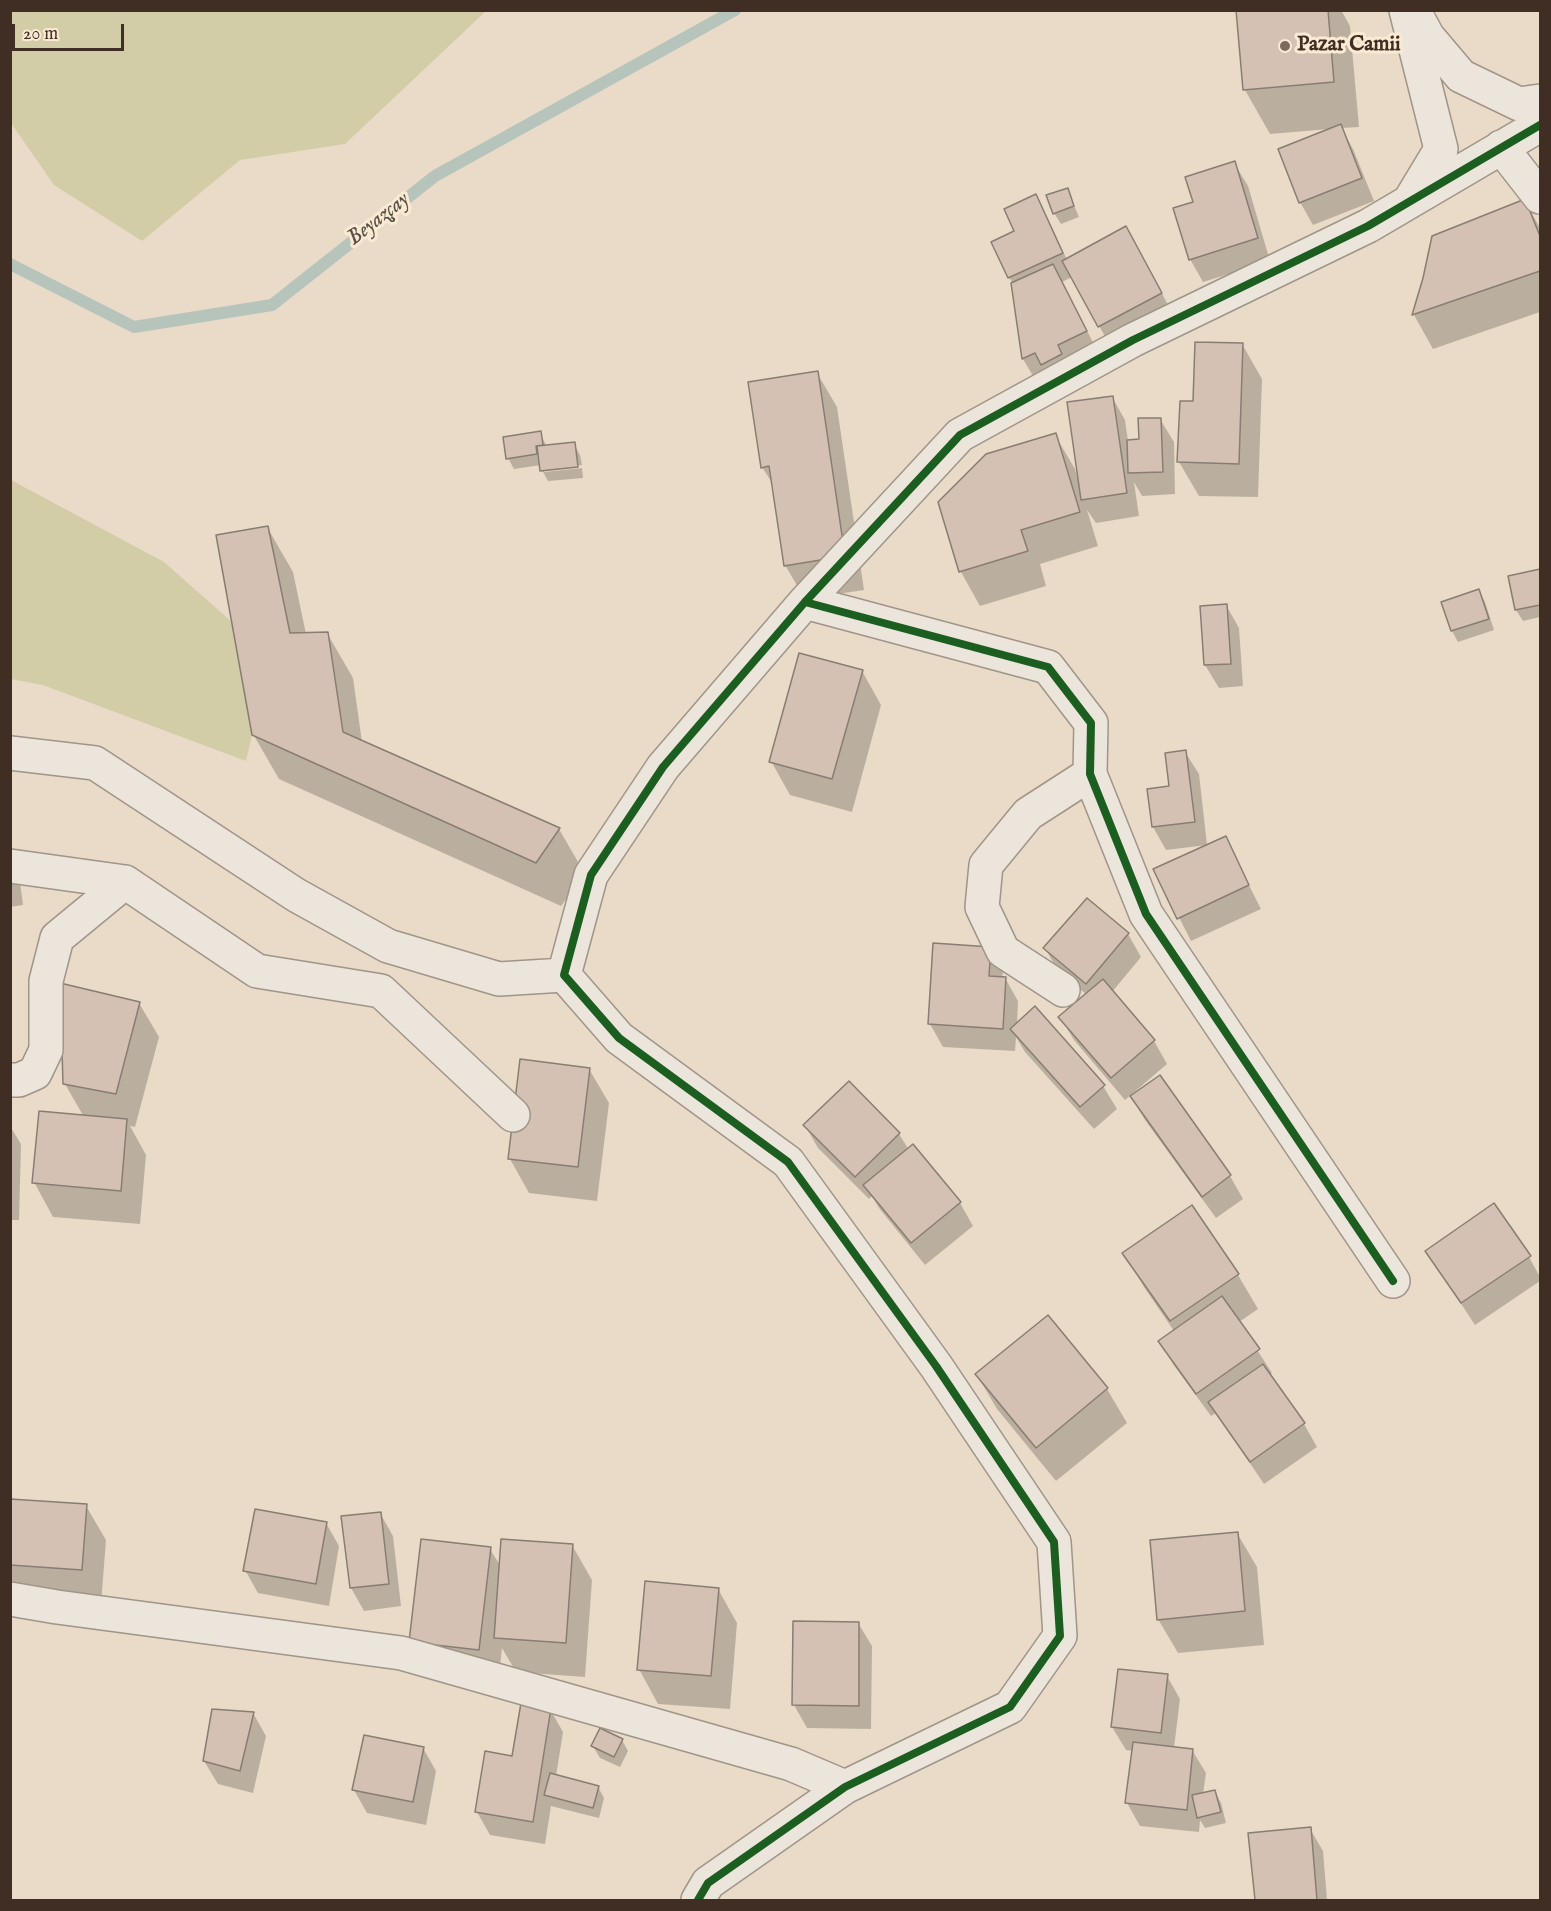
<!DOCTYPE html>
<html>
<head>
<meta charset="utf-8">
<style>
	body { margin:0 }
	#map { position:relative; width:1551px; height:1911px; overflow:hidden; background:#e9dbc7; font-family:"IM FELL English",serif }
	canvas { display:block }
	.frame { position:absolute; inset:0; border:12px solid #402d24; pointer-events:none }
	.scale { position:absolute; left:12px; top:24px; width:112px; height:27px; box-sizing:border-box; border:3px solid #402d24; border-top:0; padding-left:8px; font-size:18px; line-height:21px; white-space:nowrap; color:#402d24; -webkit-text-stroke:4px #faead1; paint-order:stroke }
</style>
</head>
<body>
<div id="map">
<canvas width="1551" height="1911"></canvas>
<div class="frame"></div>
<div class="scale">20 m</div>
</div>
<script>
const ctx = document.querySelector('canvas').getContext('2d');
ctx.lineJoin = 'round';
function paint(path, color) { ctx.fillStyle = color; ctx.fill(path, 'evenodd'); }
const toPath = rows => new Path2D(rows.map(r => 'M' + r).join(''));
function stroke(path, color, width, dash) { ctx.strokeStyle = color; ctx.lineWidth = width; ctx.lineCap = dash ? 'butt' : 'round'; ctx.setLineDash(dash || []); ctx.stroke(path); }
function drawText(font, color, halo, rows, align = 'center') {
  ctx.font = font + ' "IM FELL English",serif'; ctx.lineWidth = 6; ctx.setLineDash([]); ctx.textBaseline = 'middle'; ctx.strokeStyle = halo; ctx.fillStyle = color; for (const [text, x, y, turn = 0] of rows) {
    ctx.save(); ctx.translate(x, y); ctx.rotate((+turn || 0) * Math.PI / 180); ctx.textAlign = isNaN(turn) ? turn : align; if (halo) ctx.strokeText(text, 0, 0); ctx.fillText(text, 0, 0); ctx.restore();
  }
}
paint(toPath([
	[10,11,11,10,486,11,345,144,240,160,142,241,54,185,11,123],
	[11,480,164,562,232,622,252,735,246,761,43,685,11,679]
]), '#d2cca7');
paint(toPath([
	[1238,10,1341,10,1350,26,1359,127,1341,128,1353,149,1374,201,1313,225,1300,202,1330,129,1270,134,1245,90],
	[1234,163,1248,186,1270,261,1203,282,1190,259,1195,203],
	[1067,189,1079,217,1061,224,1054,213],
	[1035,196,1048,219,1067,260,1139,251,1174,316,1112,349,1072,277,1062,282,1099,354,1036,381,1023,359,1013,284,1009,277,1016,232],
	[1525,201,1540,228,1540,312,1433,349,1414,315,1425,278],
	[1242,344,1262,379,1258,497,1199,496,1179,462],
	[817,373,837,407,864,590,805,599,785,565,774,486,762,467],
	[1112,397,1125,420,1128,441,1140,440,1160,419,1174,442,1175,494,1142,496,1134,482,1139,516,1096,523,1087,510,1098,546,1040,564,1046,586,980,606,961,572,940,502,1055,435,1075,469,1078,480,1080,479],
	[540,433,547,447,574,444,580,455,582,465,544,469,544,472,582,468,583,478,548,481,542,470,541,465,514,469,508,458],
	[267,527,293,572,306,634,327,633,353,678,362,742,559,829,585,874,561,906,279,779,253,734],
	[1539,571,1540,617,1523,621,1516,610],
	[1479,591,1485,602,1494,630,1458,642,1452,631],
	[1226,605,1239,628,1243,686,1219,688,1205,665],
	[862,671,881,705,852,812,790,795,771,761],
	[1185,752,1199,774,1207,845,1166,850,1153,827],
	[1225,838,1261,909,1191,941,1155,870],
	[10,849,17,860,23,905,10,907],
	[1128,934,1141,957,1112,992,1154,1041,1167,1064,1125,1100,1074,1040,1060,1017,1087,995,1058,971,1045,948],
	[990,948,1003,971,1002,978,1005,978,1018,1001,1017,1024,1103,1086,1117,1109,1094,1129,1025,1052,1016,1037,1015,1051,943,1047,930,1024],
	[139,1003,159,1037,135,1127,130,1126,146,1155,140,1224,53,1217,34,1182,84,1117,65,1084],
	[589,1069,609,1103,597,1201,529,1193,510,1159],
	[1160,1077,1230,1176,1243,1199,1216,1218,1145,1120,1131,1096],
	[805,1125,899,1134,909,1150,913,1147,960,1203,973,1226,925,1265,879,1208,872,1196,869,1199,818,1148],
	[10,1126,21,1144,19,1220,10,1220],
	[1427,1252,1529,1257,1540,1277,1540,1281,1475,1325],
	[1124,1253,1238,1275,1258,1309,1239,1322,1272,1373,1269,1375,1304,1424,1317,1447,1264,1484,1216,1413,1211,1416,1173,1364,1160,1341,1174,1331,1144,1287],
	[1048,1317,1107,1389,1127,1423,1056,1481,997,1409,977,1375],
	[10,1500,86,1506,106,1540,101,1604,10,1597],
	[380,1513,393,1536,401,1606,364,1611,351,1588,343,1517],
	[326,1523,339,1546,329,1606,258,1593,245,1570],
	[1237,1533,1257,1567,1264,1645,1178,1653,1158,1619],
	[572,1545,592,1580,585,1677,516,1672,502,1648,498,1684,410,1641,490,1549,501,1567],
	[718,1589,737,1623,730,1709,658,1704,639,1669],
	[795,1622,858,1623,872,1646,871,1729,807,1728,794,1705],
	[1167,1676,1180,1699,1174,1748,1192,1750,1206,1773,1203,1794,1215,1792,1221,1803,1226,1823,1205,1828,1200,1820,1199,1832,1140,1826,1127,1803,1133,1751,1126,1750,1112,1727],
	[550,1709,563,1732,556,1776,598,1787,604,1798,599,1818,551,1806,545,1844,490,1835,477,1812,514,1757],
	[253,1713,266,1736,253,1793,218,1784,204,1761],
	[622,1740,628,1751,620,1767,600,1758,593,1746],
	[423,1748,436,1771,426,1825,367,1813,354,1790],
	[1310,1829,1323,1851,1327,1900,1256,1900,1250,1834]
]), '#0003');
stroke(toPath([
	[10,264,134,327,272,305,435,176,735,10]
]), '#b6c4bc', 12);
const building = toPath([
	[1236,10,1328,10,1334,82,1243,90,1236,10],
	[1341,124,1362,178,1299,203,1278,149,1341,124],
	[1235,161,1258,238,1189,260,1173,208,1193,202,1185,177,1235,161],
	[1068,188,1074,206,1053,214,1046,195,1068,188],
	[1036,194,1063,253,1008,278,991,242,1014,231,1004,209,1036,194],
	[1525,199,1540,236,1540,271,1412,315,1423,278,1432,236,1525,199],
	[1126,226,1162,293,1098,327,1062,261,1126,226],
	[1053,264,1087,331,1058,345,1062,354,1041,365,1035,353,1022,359,1011,283,1053,264],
	[1195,342,1243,343,1239,464,1177,462,1180,401,1193,401,1195,342],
	[818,371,845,556,784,566,769,466,761,468,748,382,818,371],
	[1113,396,1127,493,1081,500,1067,402,1113,396],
	[1138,418,1161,418,1163,472,1128,473,1127,440,1139,439,1138,418],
	[541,431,543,445,536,446,537,454,506,459,503,437,541,431],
	[1056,433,1080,512,1021,530,1028,551,959,572,938,502,986,454,1056,433],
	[575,442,578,467,540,471,537,446,575,442],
	[268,526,290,633,328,632,343,732,560,828,536,863,252,735,216,535,268,526],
	[1540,569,1540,605,1515,610,1508,576,1540,569],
	[1479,589,1489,619,1451,631,1441,602,1479,589],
	[1227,604,1231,664,1204,665,1200,606,1227,604],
	[799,653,863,670,832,779,769,762,799,653],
	[1186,750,1195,822,1152,827,1147,789,1169,786,1165,753,1186,750],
	[1226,836,1249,885,1177,919,1153,869,1226,836],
	[1087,898,1129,933,1086,984,1043,948,1087,898],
	[933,943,991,947,989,976,1006,977,1003,1029,928,1024,933,943],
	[1103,979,1155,1040,1111,1078,1058,1017,1103,979],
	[60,983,140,1002,116,1094,63,1084,60,983],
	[1035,1006,1105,1085,1080,1107,1010,1029,1035,1006],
	[520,1059,590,1068,578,1167,508,1159,520,1059],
	[1160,1075,1231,1175,1202,1197,1130,1096,1160,1075],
	[849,1081,900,1133,855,1177,803,1125,849,1081],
	[39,1111,127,1119,121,1191,32,1183,39,1111],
	[913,1144,961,1202,911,1243,863,1185,913,1144],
	[1494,1203,1531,1256,1461,1303,1425,1251,1494,1203],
	[1192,1205,1239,1274,1170,1321,1122,1253,1192,1205],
	[1222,1296,1260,1349,1196,1394,1158,1341,1222,1296],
	[1048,1315,1108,1388,1036,1448,975,1374,1048,1315],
	[1263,1364,1305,1423,1250,1462,1208,1402,1263,1364],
	[10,1499,87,1504,82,1570,10,1565,10,1499],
	[255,1509,327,1522,316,1584,243,1571,255,1509],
	[381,1512,389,1584,350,1588,341,1516,381,1512],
	[1238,1532,1245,1611,1157,1620,1150,1540,1238,1532],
	[421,1539,491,1547,479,1650,409,1642,421,1539],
	[501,1539,573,1544,566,1643,494,1638,501,1539],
	[645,1581,719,1588,711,1676,637,1670,645,1581],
	[793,1621,859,1622,859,1706,792,1705,793,1621],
	[1118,1669,1168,1674,1161,1733,1111,1727,1118,1669],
	[521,1703,551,1708,533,1822,475,1812,485,1751,512,1756,521,1703],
	[212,1709,254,1712,240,1771,203,1761,212,1709],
	[600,1728,623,1739,614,1757,591,1746,600,1728],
	[364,1735,424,1747,413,1802,352,1790,364,1735],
	[1133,1742,1193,1749,1187,1810,1125,1803,1133,1742],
	[550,1773,599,1786,593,1808,544,1795,550,1773],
	[1215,1790,1221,1812,1197,1818,1192,1795,1215,1790],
	[1311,1827,1317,1900,1255,1900,1248,1833,1311,1827]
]);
paint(building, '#d4c1b4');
stroke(building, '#877d72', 1.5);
const minor = toPath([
	[1406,10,1441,149,1412,197],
	[1416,15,1428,37,1461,76,1519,104,1540,101],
	[1501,147,1540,197],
	[805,602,1048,667,1091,723,1090,774,1146,914,1393,1281],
	[10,753,95,763,296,895,388,946,499,979,564,975],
	[10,866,125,882,257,971,381,991,513,1115],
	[1063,990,1003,951,982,907,986,865,1028,814,1090,774],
	[10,1080,19,1080,35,1073,46,1050,46,981,57,938,125,882],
	[10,1599,57,1607,401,1653,791,1764,845,1787],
	[698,1900,708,1883,845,1787,1010,1707,1060,1636,1054,1542,936,1366,788,1162,619,1038,564,975,591,875,663,767,805,602,960,435,1133,340,1368,226,1540,125]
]);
stroke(minor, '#9f9588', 36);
stroke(minor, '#ece5db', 33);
stroke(toPath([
	[805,602,1048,667,1091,723,1090,774,1146,914,1393,1281],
	[698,1900,708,1883,845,1787,1010,1707,1060,1636,1054,1542,936,1366,788,1162,619,1038,564,975,591,875,663,767,805,602,960,435,1133,340,1368,226,1540,125]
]), '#1b5e20', 8);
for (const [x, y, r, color] of [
	[1285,46,6,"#7b6a5d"]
]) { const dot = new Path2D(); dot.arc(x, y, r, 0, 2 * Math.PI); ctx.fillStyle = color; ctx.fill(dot); stroke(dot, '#faead1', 2); }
drawText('bold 21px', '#402d24', '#faead1', [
	["Pazar Camii",1297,46]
], 'left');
drawText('italic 22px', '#585049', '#faead1', [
	["Beyazçay",379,220,-38]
]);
</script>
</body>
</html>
